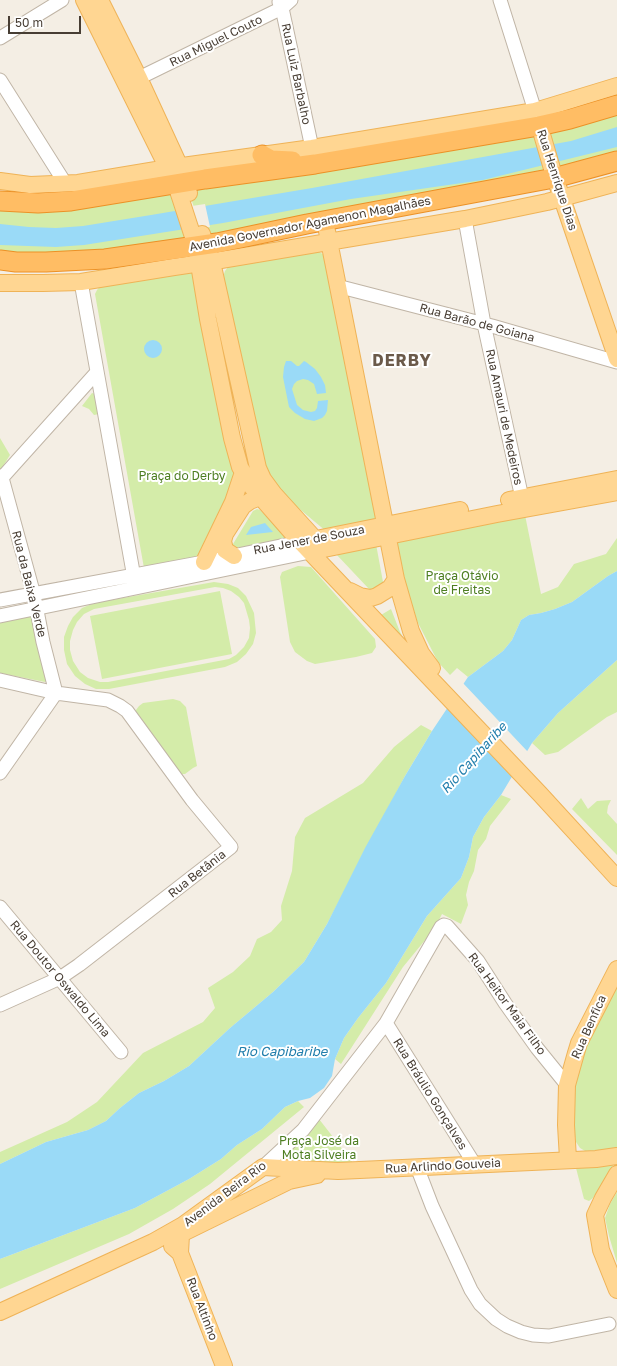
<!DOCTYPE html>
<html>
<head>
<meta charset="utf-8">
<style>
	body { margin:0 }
	#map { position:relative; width:617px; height:1366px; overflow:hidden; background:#f4eee4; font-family:"Golos Text",sans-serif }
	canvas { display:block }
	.scale { position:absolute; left:8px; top:16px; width:73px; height:18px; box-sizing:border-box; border:2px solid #473d33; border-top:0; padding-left:5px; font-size:12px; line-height:14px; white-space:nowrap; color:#473d33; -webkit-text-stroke:3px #fff; paint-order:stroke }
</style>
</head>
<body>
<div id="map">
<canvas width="617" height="1366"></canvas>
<div class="scale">50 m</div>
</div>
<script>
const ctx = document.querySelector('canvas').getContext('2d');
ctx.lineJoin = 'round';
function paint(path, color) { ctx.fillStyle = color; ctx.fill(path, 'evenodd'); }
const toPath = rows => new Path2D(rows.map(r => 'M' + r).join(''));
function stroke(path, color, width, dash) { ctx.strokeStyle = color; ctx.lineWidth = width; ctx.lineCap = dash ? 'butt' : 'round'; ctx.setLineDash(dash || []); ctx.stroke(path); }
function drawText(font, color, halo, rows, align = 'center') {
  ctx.font = font + ' "Golos Text",sans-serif'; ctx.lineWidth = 4; ctx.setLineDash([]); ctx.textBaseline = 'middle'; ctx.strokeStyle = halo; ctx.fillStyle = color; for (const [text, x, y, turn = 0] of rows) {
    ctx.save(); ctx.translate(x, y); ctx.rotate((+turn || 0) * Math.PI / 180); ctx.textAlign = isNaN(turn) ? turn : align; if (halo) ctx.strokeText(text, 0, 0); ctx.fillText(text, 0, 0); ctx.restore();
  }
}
paint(toPath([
	[617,105,617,161,206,244,186,183],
	[176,185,196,246,0,260,0,200],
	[318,251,324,255,378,519,327,532,290,501,281,491,267,473,223,277,225,271,228,267],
	[190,272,193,273,239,479,197,557,144,568,95,294,97,290,100,286],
	[92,393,95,394,99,414,94,415,89,409,82,406],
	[0,438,10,455,0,471],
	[257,509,260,510,287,538,241,548,239,547,236,549,233,546,233,544,253,511],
	[525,515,541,594,558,587,574,564,606,554,617,538,617,571,608,576,572,602,555,609,541,613,529,615,521,620,512,640,503,651,468,677,457,668,450,675,438,662,417,621,406,585,397,542],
	[376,544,383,582,382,586,372,590,369,589,336,554],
	[298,566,311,567,375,639,376,647,372,653,356,657,315,664,307,661,295,652,290,642,280,577,282,572],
	[214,582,228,584,238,588,246,596,254,613,256,633,253,644,246,654,237,662,225,667,109,689,96,689,85,684,75,676,67,664,64,650,64,637,68,626,73,617,82,608,94,603],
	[215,587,223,588,231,591,239,597,244,603,249,620,250,628,249,638,244,647,236,655,229,659,108,682,100,682,88,678,80,672,73,661,70,650,70,641,73,630,77,622,84,614,94,609],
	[220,591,232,654,102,679,90,616],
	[391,609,400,632,412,654,374,614,381,615],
	[29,614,32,616,47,681,45,682,0,673,0,620],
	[617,660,617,712,607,717,558,752,545,755,532,743,558,713],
	[173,699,180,701,186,707,197,766,193,768,185,774,181,774,135,713,136,710,139,706,143,703],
	[421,725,432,731,405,776,327,924,304,962,273,992,230,1028,189,1066,164,1081,139,1093,120,1108,106,1121,88,1130,46,1142,0,1164,0,1152,67,1122,97,1102,143,1053,203,1022,215,1008,208,988,233,972,250,956,257,939,271,932,282,920,281,906,292,871,295,837,305,818,363,783,394,747],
	[501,795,511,799,490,826,486,839,478,850,474,871,469,882,466,895,468,905,461,924,442,914,435,928,403,967,341,1064,335,1059,344,1038,358,1018,386,983,427,916,461,878,469,857,473,837,484,817],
	[581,798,588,809,597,801,611,800,608,806,607,813,617,824,617,855,572,809],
	[617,985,617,1148,609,1150,585,1151,580,1148,576,1142,573,1125,571,1104,579,1055],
	[298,1101,304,1107,210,1184,173,1209,129,1234,0,1289,0,1259,135,1208,189,1179,221,1159,237,1145,262,1129,285,1107],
	[319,1119,354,1164,277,1161],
	[614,1164,593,1198,589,1201,584,1199,576,1168],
	[617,1192,617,1263,609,1236,605,1218,610,1204]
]), '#d4eca9');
paint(toPath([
	[617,127,617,147,483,180,351,199,223,223,84,245,56,247,0,245,0,224,29,227,56,228,83,226,151,215,312,188,571,141],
	'144 349a9 9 0 1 1 18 0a9 9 0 1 1-18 0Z',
	[286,361,291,361,297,366,299,366,304,361,306,362,315,369,321,377,325,385,326,393,317,394,314,384,308,380,303,379,297,381,294,384,292,389,297,405,303,410,311,412,315,411,317,408,318,401,328,400,327,411,325,415,322,418,314,421,305,419,295,413,289,407,283,377,284,367],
	[265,523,273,532,246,535,251,527],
	[617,571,617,660,558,713,532,743,501,795,484,817,473,837,469,857,461,878,427,916,386,983,358,1018,344,1038,335,1059,332,1076,324,1088,310,1098,298,1101,285,1107,262,1129,237,1145,221,1159,189,1179,135,1208,0,1259,0,1164,46,1142,88,1130,106,1121,120,1108,139,1093,164,1081,189,1066,230,1028,273,992,304,962,327,924,365,848,405,776,432,731,468,677,503,651,512,640,521,620,529,615,541,613,555,609,572,602,608,576]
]), '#9adaf7');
paint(toPath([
	[205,204,210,227,183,232,179,208],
	[462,682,528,752,513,778,446,707]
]), '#f4eee4');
const minor = toPath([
	[500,0,535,111],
	[279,2,282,8,312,148],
	[0,38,62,0],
	[139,78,282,8,291,0],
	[0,80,65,183],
	[465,219,484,324,522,498],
	[81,282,135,583],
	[337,286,492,326,617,362],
	[0,476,2,478,34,595,43,642,56,693],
	[0,480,97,372],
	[0,600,204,562,309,540],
	[0,616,310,552],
	[0,680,56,693,108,700,120,706,127,711,192,800,231,847,79,965,60,978,0,1005],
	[0,773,56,693],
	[0,907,121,1052],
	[386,1023,475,1165],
	[263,1167,303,1130,386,1023,441,927,444,925,447,926,478,961,505,1003,537,1048,567,1085],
	[417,1167,432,1206,471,1290,480,1304,496,1319,507,1326,521,1332,533,1335,549,1336,609,1324]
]);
const major = toPath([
	[84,0,176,185,180,197,196,246,208,319,232,438,240,467,251,486,294,535,540,794,617,878],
	[100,0,139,78,180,167,189,193],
	[536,114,553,172,617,359],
	[0,181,30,185,78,183,168,168,312,148,535,111,617,86],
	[325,221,396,579,411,631,421,653,432,668],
	[202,234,212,262,216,280,258,468,263,479,274,494,324,549,497,514,617,492],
	[0,283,43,283,81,282,174,267,221,260,465,219,547,202,617,183],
	[509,500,617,479],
	[316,539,460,510],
	[234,556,225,550,223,541,225,534,243,506,250,501,260,497],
	[204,562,233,502,243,472],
	[350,591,360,596,371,598,377,596,390,588,396,579],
	[568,1159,566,1125,567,1085,576,1053,579,1043,617,969],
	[617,1174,603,1198,595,1215,601,1250,617,1290],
	[172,1246,180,1253,224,1366],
	[180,1253,181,1235,185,1232,289,1181,317,1175],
	[0,1312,153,1242,183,1225,263,1167,338,1171,596,1159,617,1156]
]);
const highway = toPath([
	[262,155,271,160,292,161],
	[0,201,38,203,71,201,205,179,315,164,539,126,570,119,617,105],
	[0,260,16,262,46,262,105,259,217,243,307,224,554,178,617,161]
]);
stroke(minor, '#c0b5a6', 15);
stroke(major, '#efb357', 18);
stroke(highway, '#ec9126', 21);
stroke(minor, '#fff', 13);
stroke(major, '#ffd692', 16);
stroke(highway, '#ffbd64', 19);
drawText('12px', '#473d33', '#fff', [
	["Rua Miguel Couto",216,41,-26],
	["Rua Luiz Barbalho",296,74,78],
	["Rua Henrique Dias",557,180,72],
	["Avenida Governador Agamenon Magalhães",310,224,-11],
	["Rua Barão de Goiana",477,323,15],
	["Rua Amauri de Medeiros",504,417,78],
	["Rua Jener de Souza",309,540,-11],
	["Rua da Baixa Verde",29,584,76],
	["Rua Betânia",197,874,-38],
	["Rua Doutor Oswaldo Lima",60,979,50],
	["Rua Heitor Maia Filho",507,1004,54],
	["Rua Benfica",589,1027,-66],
	["Rua Bráulio Gonçalves",430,1094,58],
	["Rua Arlindo Gouveia",443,1166,-3],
	["Avenida Beira Rio",225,1194,-37],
	["Rua Altinho",202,1309,69]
]);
drawText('12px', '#4d7e21', '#fff', [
	["Praça do Derby",182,476],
	["Praça Otávio",462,576],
	["de Freitas",462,590],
	["Praça José da",319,1141],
	["Mota Silveira",319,1155]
]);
drawText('italic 13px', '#217eac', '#fff', [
	["Rio Capibaribe",474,758,-48],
	["Rio Capibaribe",282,1052]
]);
ctx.letterSpacing = '1px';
drawText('bold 16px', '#6b5a4a', '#fff', [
	["DERBY",402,361]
]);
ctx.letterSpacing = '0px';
</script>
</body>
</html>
